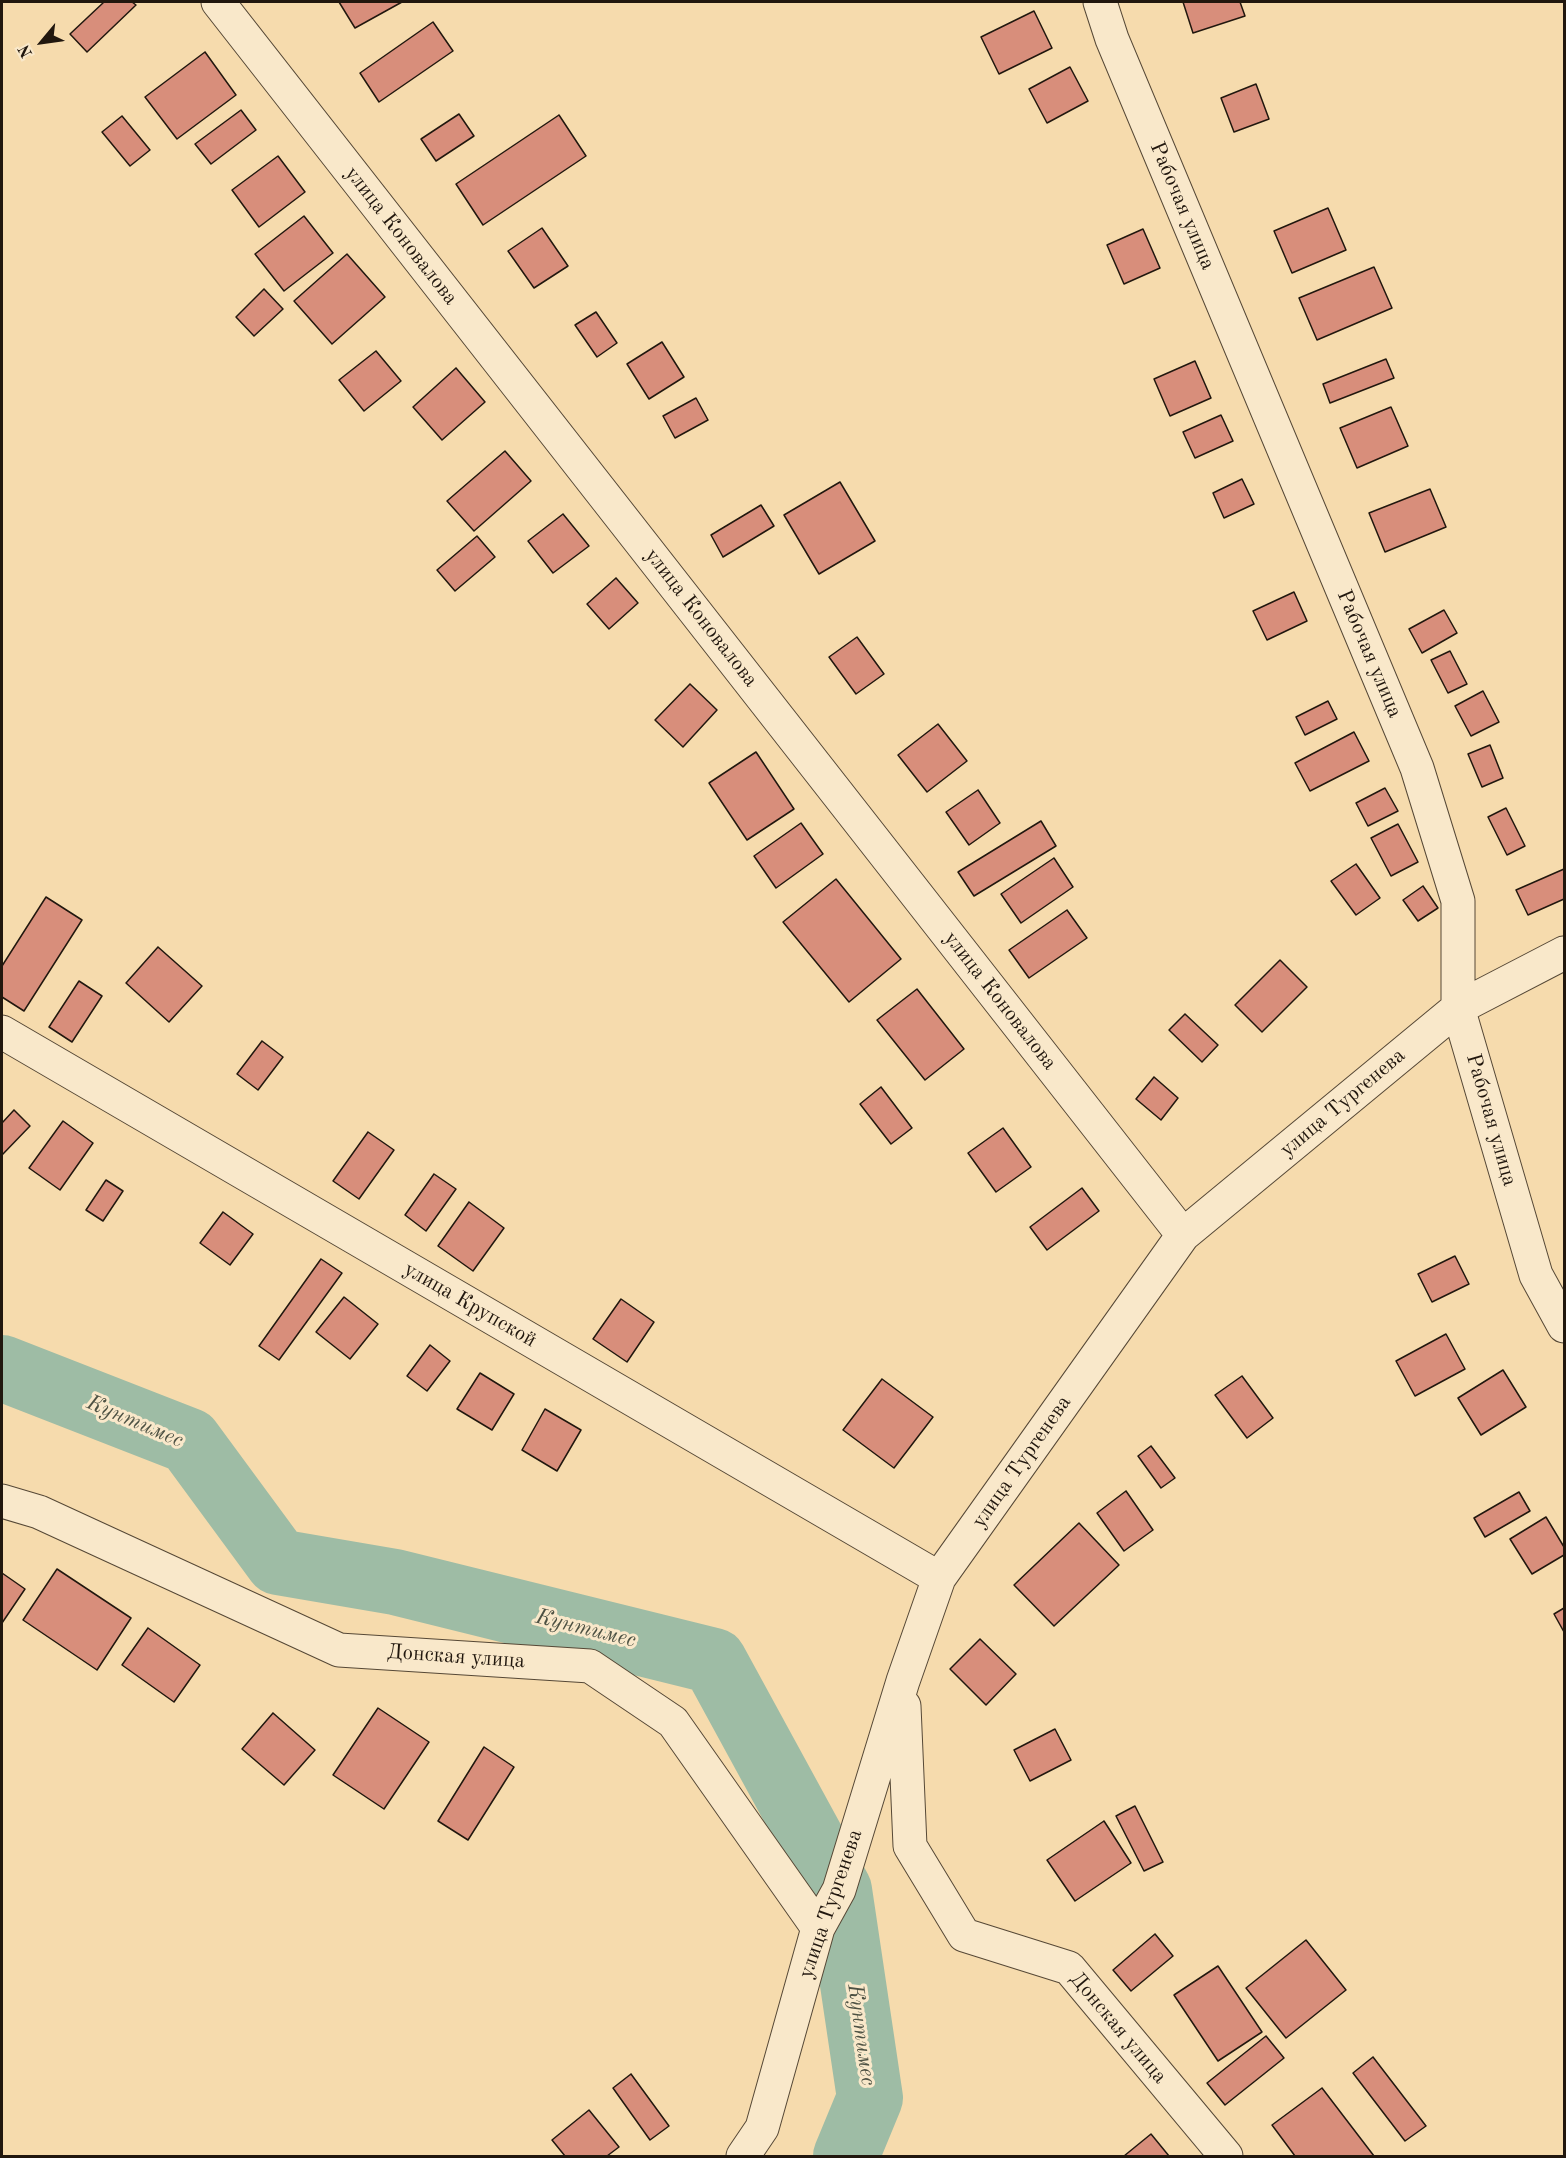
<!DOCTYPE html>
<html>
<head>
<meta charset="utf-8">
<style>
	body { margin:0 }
	#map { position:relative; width:1566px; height:2158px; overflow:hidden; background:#f6dbad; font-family:"Old Standard TT",serif }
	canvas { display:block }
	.frame { position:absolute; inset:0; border:3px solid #21170e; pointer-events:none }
	.north { position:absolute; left:12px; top:12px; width:60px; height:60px; -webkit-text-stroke:4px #f9e8ca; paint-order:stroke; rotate:241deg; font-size:16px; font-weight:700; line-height:24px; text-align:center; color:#21170e }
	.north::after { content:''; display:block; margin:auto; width:21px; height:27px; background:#21170e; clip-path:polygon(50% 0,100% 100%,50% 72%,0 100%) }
</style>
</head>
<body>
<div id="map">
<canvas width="1566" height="2158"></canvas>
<div class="frame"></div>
<div class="north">N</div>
</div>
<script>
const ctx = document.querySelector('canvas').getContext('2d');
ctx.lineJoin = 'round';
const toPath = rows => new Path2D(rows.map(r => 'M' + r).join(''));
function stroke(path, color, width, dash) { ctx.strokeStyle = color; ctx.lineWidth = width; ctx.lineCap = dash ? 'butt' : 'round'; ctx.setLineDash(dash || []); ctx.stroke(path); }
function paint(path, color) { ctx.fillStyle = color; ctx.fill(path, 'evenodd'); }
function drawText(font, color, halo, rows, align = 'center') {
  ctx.font = font + ' "Old Standard TT",serif'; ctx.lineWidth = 6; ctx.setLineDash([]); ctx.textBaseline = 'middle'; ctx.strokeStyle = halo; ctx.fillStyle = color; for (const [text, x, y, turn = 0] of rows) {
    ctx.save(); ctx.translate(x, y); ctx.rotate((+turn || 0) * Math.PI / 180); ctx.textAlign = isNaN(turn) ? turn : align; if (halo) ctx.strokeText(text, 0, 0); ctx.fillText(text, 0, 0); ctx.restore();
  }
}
stroke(toPath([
	[2,1368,189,1441,278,1562,395,1582,714,1661,839,1890,870,2098,846,2156]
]), '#9ebca5', 66);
const building = toPath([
	[104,2,132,2,136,5,87,52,70,34,104,2],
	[339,2,402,2,355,28,339,2],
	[1183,2,1240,2,1245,16,1193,33,1183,2],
	[1034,11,1052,48,999,74,981,37,1034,11],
	[433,22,453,51,379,102,360,73,433,22],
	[205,52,236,95,177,139,145,97,205,52],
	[1070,67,1088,101,1047,123,1029,89,1070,67],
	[1256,84,1269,119,1234,132,1221,98,1256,84],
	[241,110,256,130,211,164,195,144,241,110],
	[459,114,474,136,436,161,421,139,459,114],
	[559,115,586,156,483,225,456,184,559,115],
	[122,116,150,150,130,166,102,132,122,116],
	[278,156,305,192,259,227,232,190,278,156],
	[1328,208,1346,250,1292,273,1274,231,1328,208],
	[304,216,333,253,284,291,255,254,304,216],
	[542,228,568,266,534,288,508,251,542,228],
	[1143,229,1160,268,1124,284,1107,245,1143,229],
	[347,254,385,297,332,344,294,301,347,254],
	[1374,267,1392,308,1317,340,1299,298,1374,267],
	[264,289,283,309,254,336,236,317,264,289],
	[596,312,617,343,597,357,575,325,596,312],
	[662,342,684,377,649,399,627,364,662,342],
	[376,351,401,381,364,411,339,380,376,351],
	[1386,359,1394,378,1330,403,1323,384,1386,359],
	[1195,361,1211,398,1170,416,1154,379,1195,361],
	[456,368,485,402,442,440,413,407,456,368],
	[696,398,708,420,675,438,663,416,696,398],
	[1391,407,1408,446,1357,468,1340,428,1391,407],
	[1221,415,1233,441,1195,458,1183,432,1221,415],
	[505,451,531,481,474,531,447,501,505,451],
	[1242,479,1254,504,1224,518,1213,493,1242,479],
	[840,482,875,541,819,574,784,515,840,482],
	[1430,489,1446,527,1385,552,1369,513,1430,489],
	[761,505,774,526,723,557,711,535,761,505],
	[563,514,589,546,553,573,528,541,563,514],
	[477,536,495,557,455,591,437,570,477,536],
	[616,578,638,603,609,629,587,604,616,578],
	[1294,592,1307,621,1267,640,1253,611,1294,592],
	[1444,610,1457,633,1422,653,1409,629,1444,610],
	[857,637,884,674,856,694,829,657,857,637],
	[1450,651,1467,684,1448,693,1431,660,1450,651],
	[690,684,717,710,683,747,655,720,690,684],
	[1483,691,1499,722,1471,736,1455,706,1483,691],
	[1328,701,1337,719,1305,735,1296,717,1328,701],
	[938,724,967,761,927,792,898,755,938,724],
	[1354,732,1369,761,1310,791,1295,763,1354,732],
	[1490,745,1503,778,1482,787,1468,754,1490,745],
	[756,752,794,809,747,840,709,783,756,752],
	[1385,788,1398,811,1368,826,1356,803,1385,788],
	[978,790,1000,823,969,845,946,812,978,790],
	[1506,808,1525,846,1507,855,1488,817,1506,808],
	[1041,821,1056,846,974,896,958,872,1041,821],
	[801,823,823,854,776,888,754,856,801,823],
	[1398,824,1418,862,1391,876,1371,838,1398,824],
	[1054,858,1073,887,1021,923,1001,894,1054,858],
	[1356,864,1380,898,1356,915,1331,881,1356,864],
	[1564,869,1564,899,1528,915,1516,890,1564,869],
	[836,879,901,959,849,1002,783,922,836,879],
	[1423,886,1438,908,1418,921,1403,900,1423,886],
	[46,897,82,920,24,1011,2,997,2,966,46,897],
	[1067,910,1087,938,1029,978,1009,950,1067,910],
	[158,947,202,986,169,1022,126,983,158,947],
	[1280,960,1307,987,1262,1032,1235,1005,1280,960],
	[79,981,102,996,72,1042,49,1027,79,981],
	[917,989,964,1049,925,1080,877,1020,917,989],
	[1185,1014,1218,1045,1202,1062,1169,1030,1185,1014],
	[262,1041,283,1057,258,1090,237,1074,262,1041],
	[1154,1077,1178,1098,1161,1120,1136,1099,1154,1077],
	[881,1087,912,1128,891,1144,860,1104,881,1087],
	[14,1110,30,1126,2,1155,2,1123,14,1110],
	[63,1121,93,1143,60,1190,29,1168,63,1121],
	[1003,1128,1031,1167,996,1192,968,1153,1003,1128],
	[368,1132,394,1150,359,1199,333,1181,368,1132],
	[434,1174,456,1189,426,1231,405,1215,434,1174],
	[106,1180,123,1191,103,1221,86,1210,106,1180],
	[1082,1188,1099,1211,1047,1250,1030,1227,1082,1188],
	[469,1202,504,1228,473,1271,438,1246,469,1202],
	[223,1212,253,1234,230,1265,200,1243,223,1212],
	[1455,1256,1469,1284,1432,1302,1418,1274,1455,1256],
	[321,1259,342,1273,279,1360,259,1346,321,1259],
	[344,1297,378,1324,350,1359,316,1332,344,1297],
	[621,1299,654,1322,627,1362,593,1339,621,1299],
	[1446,1334,1465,1369,1415,1396,1396,1361,1446,1334],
	[430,1345,450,1361,427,1391,407,1376,430,1345],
	[1503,1370,1526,1407,1481,1435,1458,1398,1503,1370],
	[480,1373,514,1394,492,1430,457,1409,480,1373],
	[1242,1376,1273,1418,1247,1438,1215,1395,1242,1376],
	[882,1379,933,1417,894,1468,843,1430,882,1379],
	[545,1409,581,1430,557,1471,522,1450,545,1409],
	[1151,1446,1175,1478,1161,1488,1138,1456,1151,1446],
	[1126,1491,1153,1530,1124,1551,1097,1513,1126,1491],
	[1519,1492,1530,1511,1485,1537,1474,1518,1519,1492],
	[1546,1517,1564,1547,1564,1555,1532,1574,1510,1539,1546,1517],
	[1079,1523,1119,1565,1054,1626,1014,1585,1079,1523],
	[57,1569,131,1618,97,1670,23,1620,57,1569],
	[2,1573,25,1589,2,1623,2,1573],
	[1564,1608,1564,1632,1554,1614,1564,1608],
	[148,1628,200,1665,174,1702,122,1665,148,1628],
	[980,1639,1016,1674,986,1705,950,1669,980,1639],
	[378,1708,429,1742,384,1809,333,1775,378,1708],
	[273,1713,315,1750,284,1785,242,1749,273,1713],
	[1055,1729,1071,1760,1030,1781,1014,1750,1055,1729],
	[484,1747,514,1767,468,1840,438,1821,484,1747],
	[1135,1806,1163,1862,1144,1871,1116,1816,1135,1806],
	[1104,1821,1131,1863,1075,1901,1047,1860,1104,1821],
	[1155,1934,1173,1956,1131,1991,1113,1970,1155,1934],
	[1306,1940,1346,1990,1286,2038,1246,1988,1306,1940],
	[1218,1966,1262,2032,1218,2061,1174,1995,1218,1966],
	[1266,2036,1284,2058,1225,2105,1207,2083,1266,2036],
	[1373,2057,1426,2126,1405,2141,1353,2073,1373,2057],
	[631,2074,669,2126,650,2140,613,2088,631,2074],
	[1322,2088,1374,2156,1295,2156,1272,2125,1322,2088],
	[589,2110,619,2147,607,2156,565,2156,552,2140,589,2110],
	[1151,2134,1169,2156,1124,2156,1151,2134]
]);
paint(building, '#d88e7b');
stroke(building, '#21170e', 1.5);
const minor = toPath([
	[218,2,1183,1235],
	[1100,2,1112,39,1417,768,1458,901,1458,1008,1536,1275,1564,1326],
	[2,1032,939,1578],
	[2,1501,39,1512,339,1650,590,1666,673,1722,818,1928],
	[904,1706,910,1846,964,1935,1069,1968,1226,2156],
	[743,2156,762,2128,818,1928,839,1890,903,1681,939,1578,1183,1235,1458,1008,1564,953]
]);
stroke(minor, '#564836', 35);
stroke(minor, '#f9e8ca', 33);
drawText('21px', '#21170e', '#f9e8ca', [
	["Рабочая улица",1182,206,67],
	["улица Коновалова",401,236,52],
	["улица Коновалова",701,618,52],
	["Рабочая улица",1369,654,67],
	["улица Коновалова",1000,1001,52],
	["улица Тургенева",1343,1103,-40],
	["Рабочая улица",1491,1120,74],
	["улица Крупской",470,1305,30],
	["улица Тургенева",1022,1462,-55],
	["Донская улица",456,1657,4],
	["улица Тургенева",831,1904,-71],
	["Донская улица",1118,2028,50]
]);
drawText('italic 22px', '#4d5143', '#f9e8ca', [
	["Кунтимес",135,1422,23],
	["Кунтимес",586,1629,14],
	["Кунтимес",861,2035,82]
]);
</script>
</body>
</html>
